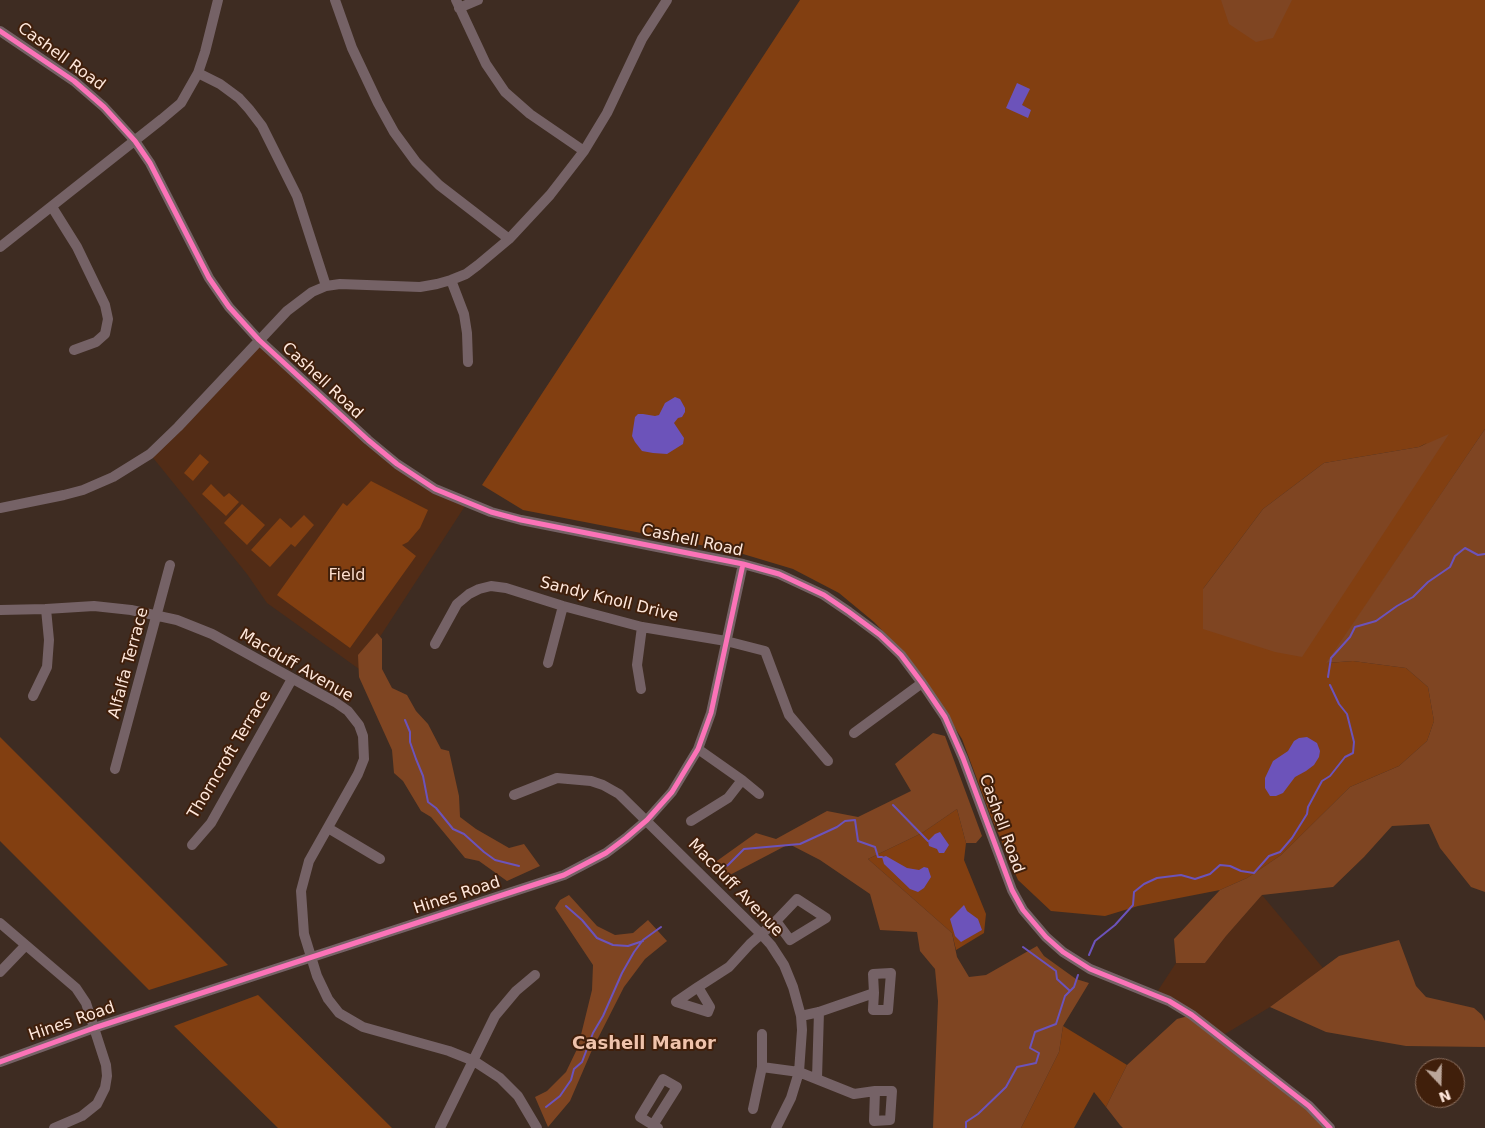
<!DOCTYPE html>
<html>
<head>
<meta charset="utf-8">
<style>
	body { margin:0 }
	#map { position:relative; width:1485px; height:1128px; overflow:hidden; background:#3e2c22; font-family:"DejaVu Sans",sans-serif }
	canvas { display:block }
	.north { position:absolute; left:1415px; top:1058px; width:50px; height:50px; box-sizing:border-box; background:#401f0b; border:1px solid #8c6f5e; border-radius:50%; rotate:159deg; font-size:14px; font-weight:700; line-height:20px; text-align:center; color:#fee7db }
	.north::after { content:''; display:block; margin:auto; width:18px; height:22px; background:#bba69a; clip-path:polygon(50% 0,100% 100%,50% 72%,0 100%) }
</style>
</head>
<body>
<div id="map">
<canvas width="1485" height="1128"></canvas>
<div class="north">N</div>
</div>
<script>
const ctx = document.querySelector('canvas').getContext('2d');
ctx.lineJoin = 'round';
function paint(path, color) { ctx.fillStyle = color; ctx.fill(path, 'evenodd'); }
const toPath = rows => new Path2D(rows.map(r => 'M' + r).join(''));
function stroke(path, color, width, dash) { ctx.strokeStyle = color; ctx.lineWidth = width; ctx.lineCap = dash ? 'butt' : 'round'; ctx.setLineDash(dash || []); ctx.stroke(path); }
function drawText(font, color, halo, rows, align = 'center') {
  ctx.font = font + ' "DejaVu Sans",sans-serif'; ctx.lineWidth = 4; ctx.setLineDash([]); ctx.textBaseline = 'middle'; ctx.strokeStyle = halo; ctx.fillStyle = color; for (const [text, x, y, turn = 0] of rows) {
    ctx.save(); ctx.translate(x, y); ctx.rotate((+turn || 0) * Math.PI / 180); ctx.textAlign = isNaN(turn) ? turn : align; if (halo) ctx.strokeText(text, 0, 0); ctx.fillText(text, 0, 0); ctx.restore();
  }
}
paint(toPath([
	[259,340,397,464,467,503,359,669,267,603,247,574,150,454],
	[1262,895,1323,968,1270,1007,1220,1037,1155,995,1176,963,1205,963,1226,936]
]), '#522c16');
paint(toPath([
	[800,0,1485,0,1485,429,1327,663,1353,661,1406,668,1428,687,1434,721,1427,741,1399,766,1350,787,1281,855,1247,878,1220,890,1138,906,1105,916,1051,911,1018,880,991,817,962,739,930,688,906,655,874,622,839,593,793,569,743,554,672,539,523,510,482,485],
	[1427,443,1203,589,1263,509,1324,463,1419,447],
	[200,454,209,462,193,481,184,473],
	[371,481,428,510,420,528,408,542,402,545,416,556,350,648,277,595,343,503,347,506],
	[211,484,224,497,229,493,239,502,226,516,202,494],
	[242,504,265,525,247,545,224,523],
	[304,515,314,525,295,547,291,544,270,567,251,550,280,518,291,528],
	[0,737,228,965,149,990,0,841],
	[957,809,966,843,964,860,986,914,984,933,956,950,952,933,868,859,922,833],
	[258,995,392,1128,278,1128,174,1026],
	[1063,1026,1127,1065,1106,1107,1094,1092,1074,1128,1021,1128,1059,1052]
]), '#823f11');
paint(toPath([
	[1221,0,1292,0,1273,38,1256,42,1229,24],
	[1485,429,1485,892,1471,887,1440,848,1429,824,1392,826,1364,857,1333,887,1262,895,1226,936,1205,963,1176,963,1174,939,1220,890,1247,878,1281,855,1350,787,1399,766,1427,741,1434,721,1428,687,1406,668,1353,661,1326,663],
	[1449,434,1302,657,1275,652,1203,629,1203,589,1263,509,1324,463,1419,447],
	[377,633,382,639,382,669,392,688,407,695,416,711,428,724,441,749,449,751,459,796,460,817,476,829,509,848,524,844,540,866,507,881,479,861,465,858,431,817,421,811,403,781,394,773,392,750,359,677,358,655],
	[933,733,945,736,982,836,976,843,966,843,957,809,922,833,868,859,952,933,957,957,969,977,986,975,1037,946,1044,956,1076,979,1089,983,1063,1026,1059,1052,1021,1128,933,1128,938,1001,935,969,920,951,917,932,880,930,870,894,820,860,789,844,726,877,707,868,756,833,776,839,827,811,858,817,911,791,895,764],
	[569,895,597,926,615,935,633,933,648,920,667,941,645,959,624,987,592,1050,570,1101,548,1127,535,1097,547,1091,566,1072,578,1047,592,990,593,965,555,908,560,900],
	[1399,940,1416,986,1426,997,1474,1008,1482,1015,1485,1021,1485,1047,1406,1046,1326,1032,1270,1007,1339,956],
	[1192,1015,1330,1128,1123,1128,1120,1125,1106,1107,1127,1065,1177,1019]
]), '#7f4522');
paint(toPath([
	[1017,83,1030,89,1022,105,1031,110,1028,118,1006,108],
	[675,397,680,399,685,408,685,412,682,417,678,418,674,423,684,438,683,444,667,454,653,453,642,451,635,442,632,436,635,417,638,414,643,414,655,416,659,415,665,403],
	[1307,737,1317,743,1320,751,1319,757,1314,765,1306,771,1295,777,1283,793,1276,796,1270,796,1265,788,1265,778,1273,761,1288,751,1294,741,1299,738],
	[940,832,949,845,944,853,939,853,937,849,929,846,928,841,935,834],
	[886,856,907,868,919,870,924,867,928,868,931,877,924,888,918,892,910,889,884,864,882,857],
	[964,905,967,911,978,919,982,930,961,942,955,936,950,919]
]), '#6c53ba');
stroke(toPath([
	[1328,677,1331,658,1350,637,1355,627,1376,621,1397,606,1413,597,1428,582,1450,567,1455,556,1465,548,1478,555,1485,554],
	[405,720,410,732,410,742,416,759,423,776,428,802,436,808,453,829,464,834,484,852,495,860,519,866],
	[893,805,928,841],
	[720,869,728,865,744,849,800,844,837,827,845,821,855,820,858,841,875,847,878,857,882,857],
	[566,906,582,920,597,938,613,945,628,946,643,941],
	[1023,947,1056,971,1057,979,1069,990],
	[1089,955,1095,941,1115,925,1133,905,1134,892,1144,884,1157,878,1181,875,1195,879,1210,874,1220,865,1230,866,1241,871,1254,873,1269,856,1280,852,1292,838,1307,814,1308,807,1322,781,1330,776,1345,757,1353,753,1354,742,1347,714,1339,704,1330,685],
	[546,1107,560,1096,571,1080,574,1069,582,1062,593,1033,603,1016,622,973,634,952,643,940,661,927],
	[966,1128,966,1122,978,1114,1006,1087,1017,1067,1036,1063,1039,1053,1030,1048,1035,1032,1056,1024,1065,996,1074,987,1078,975]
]), '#6c53ba', 2);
stroke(toPath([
	[335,0,352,48,378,103,394,132,416,162,439,185,509,239],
	[456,0,486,64,505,92,530,114,584,151],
	[459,8,478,0],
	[0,31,74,81,104,107,135,141,150,163,209,278,229,307,259,340,368,440,397,464,435,489,491,512,521,520,743,564,779,574,824,595,849,612,880,635,901,655,922,683,945,717,963,758,1012,890,1023,910,1046,937,1063,952,1090,969,1169,1001,1192,1015,1309,1106,1330,1128],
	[198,73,220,84,239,98,249,109,262,126,297,196,326,286],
	[52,207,77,247,105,305,108,319,105,334,96,342,74,350],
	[0,247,162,119,181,103,198,73,205,52,218,0],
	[451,280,464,314,467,333,468,362],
	[0,508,64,495,83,490,113,477,150,454,178,427,287,311,312,292,326,286,340,284,420,287,437,284,451,280,466,274,478,265,509,239,550,195,584,151,607,113,642,39,667,0],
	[0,610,46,609,94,606,131,610,177,620,212,634,335,702,348,711,359,725,363,736,364,759,358,774,309,861,301,891,304,934,317,976,328,999,339,1013,363,1027,449,1051,474,1061,500,1078,518,1096,537,1128],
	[435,644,457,604,469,594,479,589,491,586,506,588,563,606,642,627,726,641,765,651,789,715,828,761],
	[548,663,563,606],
	[641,689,637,665,642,627],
	[33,696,47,667,49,640,46,609],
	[854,733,922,683],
	[115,769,170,565],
	[742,780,759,794],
	[514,795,557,778,591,781,603,785,619,794,761,934,771,945,784,965,793,987,801,1016,802,1030,799,1072,791,1098,776,1128],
	[691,821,728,798,742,780,698,749],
	[328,828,380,859],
	[192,845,211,823,292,679],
	[797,899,826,918,790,940,776,921,797,899],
	[0,923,76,988,86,1003,106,1065,107,1076,105,1088,97,1104,82,1116,54,1128],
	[0,972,25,946],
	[698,987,729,967,750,944,776,921],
	[698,987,710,1007,708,1012,676,1002,698,987],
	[801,1016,819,1012,874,993,873,1010,888,1010,891,973,873,974,874,993],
	[0,1062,94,1028,564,875,606,853,626,838,647,820,672,792,698,749,711,713,743,564],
	[762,1067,762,1034],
	[817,1078,819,1012],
	[753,1109,762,1067,799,1072,854,1094,875,1091,892,1091,890,1120,874,1121,875,1091],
	[653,1125,640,1117,663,1079,677,1087,653,1125,658,1128],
	[440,1128,495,1016,516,991,535,975]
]), '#756266', 10);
stroke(toPath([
	[0,31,74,81,104,107,135,141,150,163,209,278,229,307,259,340,368,440,397,464,435,489,491,512,521,520,743,564,779,574,824,595,849,612,880,635,901,655,922,683,945,717,963,758,1012,890,1023,910,1046,937,1063,952,1090,969,1169,1001,1192,1015,1309,1106,1330,1128],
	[0,1062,94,1028,564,875,606,853,626,838,647,820,672,792,698,749,711,713,743,564]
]), '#fb73b8', 5);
drawText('16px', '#fee7db', '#401f0b', [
	["Cashell Road",61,57,36],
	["Cashell Road",322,381,43],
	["Cashell Road",692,541,12],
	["Sandy Knoll Drive",609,600,14],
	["Alfalfa Terrace",129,663,-75],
	["Macduff Avenue",296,666,30],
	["Thorncroft Terrace",230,755,-59],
	["Cashell Road",1001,824,70],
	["Macduff Avenue",735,888,46],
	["Hines Road",457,896,-18],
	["Hines Road",72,1022,-19]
]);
drawText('16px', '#fbddcd', '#401f0b', [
	["Field",347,576]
]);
drawText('bold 18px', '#efc3ac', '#401f0b', [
	["Cashell Manor",644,1044]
]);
</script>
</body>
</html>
